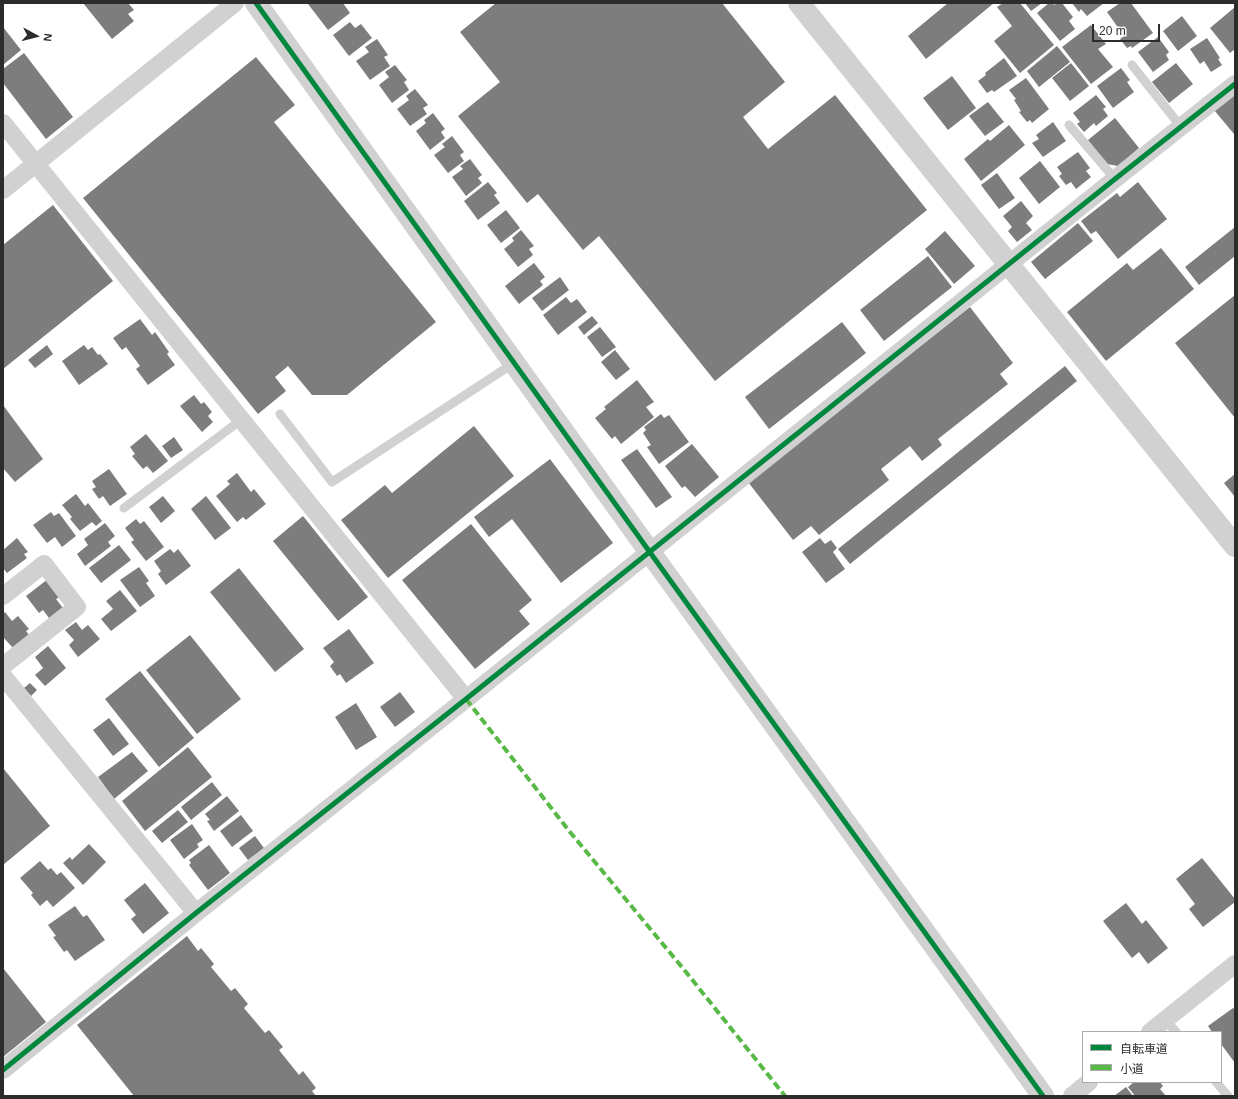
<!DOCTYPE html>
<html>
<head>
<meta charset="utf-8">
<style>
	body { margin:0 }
	#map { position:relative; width:1238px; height:1099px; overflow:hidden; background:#fff; font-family:Arial,"Noto Sans JP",sans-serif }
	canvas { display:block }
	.frame { position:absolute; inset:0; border:4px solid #2c2c2c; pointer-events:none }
	.legend { position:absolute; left:1082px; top:1031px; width:140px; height:52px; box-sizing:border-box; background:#fff; border:1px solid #ababab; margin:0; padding:5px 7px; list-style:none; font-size:12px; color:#2c2c2c }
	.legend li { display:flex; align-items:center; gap:8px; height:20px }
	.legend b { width:20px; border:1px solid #ababab }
	.north { position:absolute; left:16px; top:16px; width:40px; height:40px; -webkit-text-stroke:3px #fff; paint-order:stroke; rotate:97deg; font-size:11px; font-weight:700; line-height:16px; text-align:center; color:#2c2c2c }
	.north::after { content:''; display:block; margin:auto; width:14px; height:18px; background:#2c2c2c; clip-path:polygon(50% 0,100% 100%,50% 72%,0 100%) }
	.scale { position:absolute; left:1092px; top:24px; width:68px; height:18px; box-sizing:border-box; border:2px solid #2c2c2c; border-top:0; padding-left:5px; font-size:12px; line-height:14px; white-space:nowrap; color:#2c2c2c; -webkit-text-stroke:3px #fff; paint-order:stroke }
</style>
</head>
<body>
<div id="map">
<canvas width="1238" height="1099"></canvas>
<div class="frame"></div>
<ul class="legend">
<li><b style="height:5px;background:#00873e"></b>自転車道</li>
<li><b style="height:5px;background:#58b947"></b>小道</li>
</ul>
<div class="north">N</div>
<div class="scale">20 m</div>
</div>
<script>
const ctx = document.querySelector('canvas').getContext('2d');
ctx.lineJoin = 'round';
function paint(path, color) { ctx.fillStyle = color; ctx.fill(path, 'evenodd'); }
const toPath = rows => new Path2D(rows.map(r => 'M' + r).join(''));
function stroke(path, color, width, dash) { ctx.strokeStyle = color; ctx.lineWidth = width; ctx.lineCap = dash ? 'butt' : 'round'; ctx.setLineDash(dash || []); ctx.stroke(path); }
paint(toPath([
	[83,3,128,3,134,10,128,14,134,21,112,39],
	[310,3,343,3,350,13,328,30,308,4],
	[496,3,722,3,785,82,743,117,768,149,835,95,927,210,715,381,599,236,583,250,538,194,527,203,458,116,500,82,460,32],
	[948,3,994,3,926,59,908,36],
	[1003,3,1020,3,1054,45,1020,73,994,41,1012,26,997,7],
	[1025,3,1042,3,1031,11],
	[1049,3,1053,3,1054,5,1057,3,1062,3,1073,17,1069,21,1075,29,1060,41,1037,13],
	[1072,3,1104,3,1087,16,1081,9,1079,12],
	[1120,3,1131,3,1153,33,1132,48,1131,46,1127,48,1120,39,1124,36,1107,12],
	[1235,7,1235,49,1230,53,1210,28],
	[1182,16,1197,36,1178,51,1163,31],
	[350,22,355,28,361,24,372,38,349,56,333,35],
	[1091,25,1106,44,1098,49,1113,67,1091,84,1062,47],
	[3,27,21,50,3,65],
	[1158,37,1169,52,1166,55,1169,60,1153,72,1138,52],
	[1207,38,1220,58,1218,59,1222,65,1211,72,1204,61,1200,64,1190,49],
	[377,39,388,55,384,57,390,66,370,80,356,61,369,52,365,47],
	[1057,46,1070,62,1039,87,1027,71],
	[24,53,73,117,46,139,3,83,3,69],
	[256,57,295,105,274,122,436,322,347,395,312,395,288,366,275,377,286,391,258,414,83,198],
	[1004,58,1017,76,994,92,992,90,987,93,978,81,986,75,985,73],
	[1071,63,1089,86,1070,101,1052,78],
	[1176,63,1193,84,1169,103,1152,82],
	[395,65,407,80,404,82,409,90,392,103,379,85,389,77,385,72],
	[1121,68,1130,80,1127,82,1134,92,1113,108,1097,86],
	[952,76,976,108,948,130,923,98],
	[1026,78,1049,109,1032,123,1030,120,1027,122,1019,112,1021,111,1014,100,1016,99,1009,90],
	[415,89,428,105,423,108,427,114,410,126,397,109,409,100,406,96],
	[1235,93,1235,134,1234,134,1214,110],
	[1096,95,1106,107,1103,109,1108,116,1096,126,1094,123,1084,132,1077,124,1080,122,1073,113],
	[988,102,1004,122,985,136,969,116],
	[433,113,445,129,441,132,445,138,430,150,416,131,426,123,424,120],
	[1115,118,1139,148,1118,166,1107,164,1088,140],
	[1053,122,1066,141,1043,157,1032,143,1039,139,1036,135],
	[1009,125,1025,145,981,181,964,159,988,139,990,141],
	[452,136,464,152,460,155,464,161,448,173,434,155,445,147,442,144],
	[1078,152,1090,168,1086,171,1091,177,1076,189,1071,182,1066,185,1059,176,1062,174,1057,167],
	[470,159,482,175,478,178,482,183,466,196,452,177,463,169,460,166],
	[1040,161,1060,187,1039,204,1019,178],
	[997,173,1015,198,999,209,981,185],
	[488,182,497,193,494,195,500,203,478,220,464,201],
	[1138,182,1167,219,1118,259,1096,231,1091,234,1081,221,1117,193,1120,197],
	[1021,201,1033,216,1026,223,1032,230,1017,242,1008,231,1012,227,1003,216],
	[53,205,113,281,3,369,3,245],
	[506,210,520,228,501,243,487,225],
	[1078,223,1093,241,1045,279,1031,262],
	[1235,227,1235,256,1199,285,1185,267],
	[521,230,534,246,529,249,533,255,518,267,504,249,514,241,512,238],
	[945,231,975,266,954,284,925,249],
	[1161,248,1194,289,1106,361,1067,312,1127,263,1133,270],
	[928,256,952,287,884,341,860,310],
	[534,263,545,277,540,281,543,285,519,304,505,286],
	[560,277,569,290,542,311,532,298],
	[1235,295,1235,418,1175,343],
	[566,297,571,303,577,299,587,312,558,335,543,315],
	[970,307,1013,363,1000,374,1008,384,938,439,942,445,922,461,910,446,881,469,889,480,819,535,811,526,793,540,748,482],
	[592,316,598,323,584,335,578,327],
	[140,319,152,335,155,332,169,352,167,354,175,365,148,385,136,369,140,366,126,347,122,350,113,338],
	[842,322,866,353,769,429,745,397],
	[600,327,616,347,602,357,587,337],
	[47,345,53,354,35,368,28,360],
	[84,345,88,350,92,347,98,355,100,354,108,364,79,385,62,361],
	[615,350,630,369,616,380,601,362],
	[1065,366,1077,381,850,564,838,549],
	[637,380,654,402,646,407,654,417,621,444,615,436,612,439,595,418,606,409,604,407],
	[194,395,201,404,204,402,212,412,208,416,213,422,202,432,180,406],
	[3,405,43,459,15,482,3,468],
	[661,414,664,418,669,415,689,442,659,464,647,447,651,445,643,433,646,430,644,427],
	[474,426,514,476,388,578,341,520,385,485,392,493],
	[146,434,168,461,153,473,147,466,143,469,132,456,135,454,130,447],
	[174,437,183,450,171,458,162,446],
	[692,444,719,477,695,497,685,486,682,488,665,466],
	[637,449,672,497,656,508,621,460],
	[550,459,613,543,561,583,512,519,489,537,474,517],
	[109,469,127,494,110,506,103,496,99,499,92,489,96,487,92,481],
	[237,473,251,492,254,489,266,504,246,520,243,517,237,522,216,496,230,484,227,481],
	[1235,474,1235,497,1224,483],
	[76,494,85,506,88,503,102,521,96,526,92,522,80,531,70,519,72,517,62,505],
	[163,496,175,511,161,523,149,507],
	[206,496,231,528,215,540,191,509],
	[51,512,54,516,59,513,76,536,62,547,55,537,47,543,33,525],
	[303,516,368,597,338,621,273,541],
	[136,519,140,524,144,521,164,547,146,561,131,542,134,540,125,528],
	[105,523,115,536,108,542,111,546,85,566,77,554,88,545,84,539],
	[471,524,532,600,519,611,530,624,475,669,402,580],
	[17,538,28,552,24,554,27,558,7,573,3,568,3,550],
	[820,538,825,544,831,540,837,548,833,552,845,569,826,583,802,552],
	[119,545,131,560,101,583,89,568],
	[170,549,174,553,178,549,191,566,166,585,158,574,161,571,154,561],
	[139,567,149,581,146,583,155,596,140,607,120,580],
	[239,568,304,649,275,672,210,592],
	[48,579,61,596,56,599,63,608,49,618,43,610,39,613,26,596],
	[120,590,137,611,111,631,101,619,113,609,106,601],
	[5,612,12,621,18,616,29,629,26,631,29,635,13,648,3,637,3,614],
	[76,622,82,630,88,625,100,639,78,657,69,645,74,640,65,630],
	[349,629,374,663,346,683,340,674,337,676,330,666,334,662,323,648],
	[190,635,241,699,197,734,146,670],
	[48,646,66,668,45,686,35,675,43,668,35,657],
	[140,671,194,738,159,767,105,699],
	[30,683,37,690,31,696,24,688],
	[400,692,415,712,395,727,380,707],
	[356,703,377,737,356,750,335,717],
	[109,718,129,744,113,756,93,730],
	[188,747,212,777,145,831,122,801],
	[132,752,148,771,114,799,98,777],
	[3,768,50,826,3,865],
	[212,782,222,795,191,820,181,807],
	[227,796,239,811,214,831,207,821,210,820,205,814],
	[178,810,188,822,162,843,152,831],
	[241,815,253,831,232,847,220,831],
	[192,824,203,840,197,844,199,847,184,859,170,840],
	[255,836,264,848,248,860,239,848],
	[89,844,106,862,83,885,63,863,70,857,72,860],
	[209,845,230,873,208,890,189,865,191,863,189,860],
	[1202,858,1235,899,1235,902,1203,927,1189,909,1195,904,1176,879],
	[40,861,48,870,51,868,57,875,61,872,75,888,53,907,47,900,40,906,31,895,33,893,20,878],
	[145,883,169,913,143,934,131,919,136,915,124,900],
	[1126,903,1142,924,1146,920,1168,948,1148,964,1139,952,1132,958,1103,921],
	[75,906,83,917,87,915,105,940,75,961,67,950,64,952,53,937,56,936,48,925],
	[187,936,198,951,201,948,214,964,211,967,231,991,235,988,248,1004,244,1008,265,1033,269,1030,283,1047,279,1050,299,1075,303,1071,316,1088,312,1091,316,1096,134,1096,77,1025],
	[3,968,46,1022,3,1057],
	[1233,1008,1235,1010,1235,1063,1221,1044,1221,1032,1212,1032,1208,1026],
	[1134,1082,1160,1082,1163,1086,1160,1089,1166,1096,1135,1096,1128,1087],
	[1126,1087,1133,1096,1114,1096]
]), '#7d7d7d');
stroke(toPath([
	[1132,65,1181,127],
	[1069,125,1115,179],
	[280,414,332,482,514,363],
	[124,508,241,420],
	[1165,1019,1176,1032],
	[1216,1082,1228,1096]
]), '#d1d1d1', 9);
stroke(toPath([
	[3,123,466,699],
	[3,190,235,3],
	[3,596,44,564,77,607,3,666],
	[3,676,196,913],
	[1150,1032,1235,964],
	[3,1070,196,913,466,699,1115,179,1235,84],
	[1072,1096,1089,1082]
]), '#d1d1d1', 18);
stroke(toPath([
	[256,3,649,551,1043,1096],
	[799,3,1235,546]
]), '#d1d1d1', 22);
stroke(toPath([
	[466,699,570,832,686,972,785,1096]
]), '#58b947', 4, [8, 4]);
stroke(toPath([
	[256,3,649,551,1043,1096],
	[3,1070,196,913,466,699,1115,179,1235,84]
]), '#00873e', 5);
</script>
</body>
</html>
